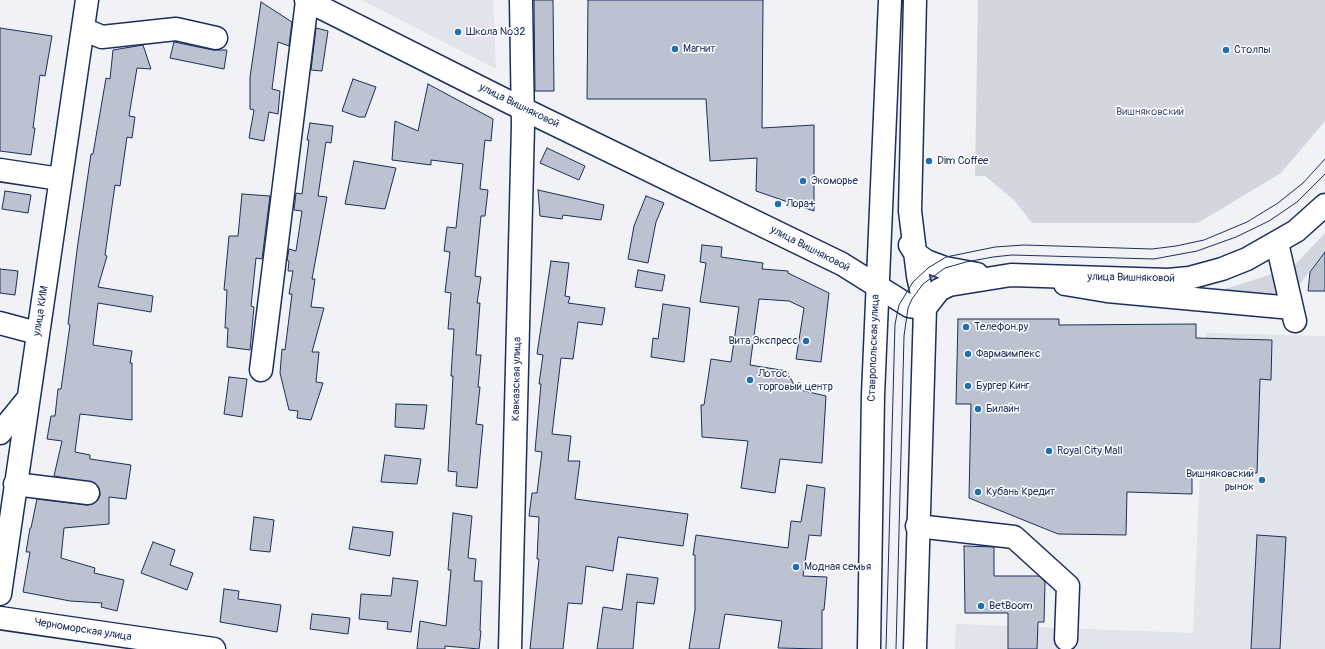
<!DOCTYPE html>
<html>
<head>
<meta charset="utf-8">
<style>
	body { margin:0 }
	canvas { display:block; background:#f1f2f5 }
</style>
</head>
<body>
<canvas width="1325" height="649"></canvas>
<script>
const ctx = document.querySelector('canvas').getContext('2d');
ctx.lineJoin = 'round';
function paint(path, color) { ctx.fillStyle = color; ctx.fill(path, 'evenodd'); }
const toPath = rows => new Path2D(rows.map(r => 'M' + r).join(''));
function stroke(path, color, width, dash) { ctx.strokeStyle = color; ctx.lineWidth = width; ctx.lineCap = dash ? 'butt' : 'round'; ctx.setLineDash(dash || []); ctx.stroke(path); }
function drawText(font, color, halo, rows, align = 'center') {
  ctx.font = font + ' Pangolin,sans-serif'; ctx.lineWidth = 3; ctx.setLineDash([]); ctx.textBaseline = 'middle'; ctx.strokeStyle = halo; ctx.fillStyle = color; for (const [text, x, y, turn = 0] of rows) {
    ctx.save(); ctx.translate(x, y); ctx.rotate((+turn || 0) * Math.PI / 180); ctx.textAlign = isNaN(turn) ? turn : align; if (halo) ctx.strokeText(text, 0, 0); ctx.fillText(text, 0, 0); ctx.restore();
  }
}
paint(toPath([
	[362,0,493,0,496,69,484,63],
	[1206,333,1325,336,1325,649,955,649,956,624,1193,633]
]), '#e1e4ea');
paint(toPath([
	[978,0,1325,0,1325,121,1281,173,1198,223,1032,223,1015,201,985,176,975,176],
	[1325,233,1325,251,1296,289,1289,271],
	[1275,273,1284,299,1228,298,1225,289]
]), '#d2d6df');
const building = toPath([
	[534,0,553,0,554,91,535,91,534,0],
	[588,0,763,0,762,128,814,125,814,211,756,191,757,158,710,161,706,99,587,99,588,0],
	[261,2,292,22,289,46,278,42,272,89,280,91,278,114,269,112,264,141,249,138,254,110,250,109,250,77,261,2],
	[0,28,52,36,45,76,40,75,33,128,35,128,31,155,0,151,0,28],
	[316,28,328,31,322,71,311,70,316,28],
	[174,42,213,50,227,50,224,69,170,58,174,42],
	[143,45,151,69,137,68,129,116,135,117,132,138,127,137,120,186,115,185,105,255,107,256,98,287,153,296,151,312,98,303,93,345,132,351,130,363,132,363,132,420,80,414,75,452,90,455,90,459,131,465,126,499,109,497,109,524,64,528,61,558,95,568,94,573,124,580,117,611,101,607,102,603,70,601,23,592,30,552,26,552,30,528,31,528,37,499,87,505,93,504,98,500,100,495,99,488,95,483,54,476,62,441,47,439,51,416,55,416,58,389,61,389,70,325,68,324,77,250,91,154,93,154,106,78,110,79,113,50,143,45],
	[353,79,376,87,365,117,359,117,342,111,353,79],
	[428,84,493,119,491,141,485,140,480,189,488,190,485,216,481,216,475,276,481,277,477,303,480,303,476,355,481,355,478,387,480,387,476,424,483,425,477,488,456,486,457,472,448,471,453,376,451,376,454,329,448,329,451,293,445,292,450,252,444,251,447,227,456,228,463,164,431,160,431,165,392,160,395,121,418,131,428,84],
	[310,123,333,126,331,143,326,142,318,196,327,197,312,279,315,279,311,307,324,308,312,352,319,352,316,382,323,383,311,420,297,418,298,411,289,410,280,373,282,349,285,350,292,294,289,294,293,271,288,271,289,261,287,260,289,249,296,251,302,211,294,210,296,193,302,194,309,140,307,140,310,123],
	[547,148,585,166,579,180,540,163,547,148],
	[354,161,396,168,385,209,345,204,354,161],
	[538,190,604,205,601,220,563,215,562,219,540,216,538,190],
	[5,191,31,195,28,213,2,209,5,191],
	[242,194,270,196,262,259,256,258,251,306,254,307,250,350,227,347,228,328,225,328,227,290,224,290,229,236,238,236,242,194],
	[646,196,664,203,656,222,648,263,628,259,634,226,646,196],
	[702,245,722,247,721,257,763,263,762,269,788,271,788,273,829,293,821,362,796,359,804,308,789,301,759,299,750,365,787,371,796,389,826,396,822,463,780,459,775,493,741,488,748,441,702,437,701,405,704,405,711,359,731,362,739,307,700,302,706,263,700,262,702,245],
	[1325,252,1325,291,1308,291,1310,272,1325,252],
	[551,261,569,263,565,296,570,297,568,303,605,308,602,325,578,322,573,359,561,358,552,434,571,436,568,461,580,461,575,499,688,514,683,546,618,537,613,571,586,566,582,604,568,603,563,649,530,649,539,559,537,559,539,517,529,516,532,493,537,493,542,452,535,451,541,384,539,384,543,355,537,354,551,261],
	[0,269,18,271,15,295,0,293,0,269],
	[638,270,665,275,662,291,635,287,638,270],
	[663,304,690,308,684,362,651,357,653,338,658,339,663,304],
	[958,319,1059,319,1059,325,1196,324,1196,338,1272,340,1271,380,1260,379,1257,473,1192,472,1192,494,1127,492,1126,535,1058,534,969,498,971,404,956,404,958,319],
	[229,377,247,379,242,417,224,414,229,377],
	[396,404,427,405,424,429,395,427,396,404],
	[385,455,421,459,417,484,381,482,385,455],
	[807,485,825,488,821,536,809,535,803,576,827,577,824,610,822,610,822,649,778,648,782,621,725,614,719,649,689,649,695,610,695,555,693,555,696,535,788,548,791,521,801,522,807,485],
	[453,513,472,516,468,558,476,559,474,581,482,581,480,631,481,631,479,649,445,646,445,649,417,649,420,621,446,626,451,570,448,570,453,513],
	[254,517,274,520,270,552,250,550,254,517],
	[353,527,393,532,390,556,349,549,353,527],
	[1257,535,1286,537,1280,649,1251,649,1257,535],
	[153,542,175,550,170,565,193,573,187,590,141,573,153,542],
	[964,546,994,547,994,576,1039,576,1045,582,1044,622,1038,622,1037,649,1008,649,1008,613,965,613,964,546],
	[627,574,658,578,654,604,637,602,633,649,597,649,603,607,622,610,627,574],
	[393,578,418,581,411,632,387,629,388,622,359,619,361,594,391,596,393,578],
	[224,589,239,591,238,599,281,605,277,632,220,622,224,589],
	[312,614,350,618,348,634,310,629,312,614]
]);
paint(building, '#bcc2d0');
stroke(building, '#1b2f5e', 1);
const minor = toPath([
	[306,0,511,103,842,264,909,306,925,308],
	[83,29,102,37,176,29,216,38],
	[0,170,60,179],
	[1277,243,1295,321],
	[1065,284,1107,291,1292,308],
	[0,323,37,333],
	[261,370,307,1],
	[0,433,27,400],
	[15,484,88,493],
	[917,526,1014,537,1068,586,1066,639],
	[0,594,87,0],
	[0,618,214,649],
	[510,649,523,125,521,0]
]);
const major = toPath([
	[910,245,915,253,926,261,945,268,977,274],
	[925,308,939,290,949,285,1011,275,1168,280,1189,278,1222,269,1247,259,1296,231,1325,205],
	[869,649,873,395,890,0],
	[915,649,925,308,918,276,910,211,915,0]
]);
stroke(minor, '#1b2f5e', 25);
stroke(major, '#1b2f5e', 25);
stroke(minor, '#fff', 22);
stroke(major, '#fff', 22);
stroke(toPath([
	[886,649,895,324,899,305,913,282,928,268,946,257,995,247,1024,245,1152,249,1176,246,1204,240,1247,222,1278,203,1303,183,1325,159],
	[896,649,904,336,908,308,912,299,923,284,945,268,966,262,993,257,1012,255,1154,259,1197,251,1236,237,1269,221,1297,202,1325,174]
]), '#1b2f5e', 1);
for (const [x, y, r, color] of [
	[458,32,4,"#1f6fb2"],
	[675,49,4,"#1f6fb2"],
	[1226,50,4,"#1f6fb2"],
	[929,161,4,"#1f6fb2"],
	[803,181,4,"#1f6fb2"],
	[778,204,4,"#1f6fb2"],
	[966,327,4,"#1f6fb2"],
	[806,341,4,"#1f6fb2"],
	[968,354,4,"#1f6fb2"],
	[750,380,4,"#1f6fb2"],
	[968,386,4,"#1f6fb2"],
	[978,409,4,"#1f6fb2"],
	[1049,451,4,"#1f6fb2"],
	[1262,480,4,"#1f6fb2"],
	[978,492,4,"#1f6fb2"],
	[796,567,4,"#1f6fb2"],
	[981,606,4,"#1f6fb2"]
]) { const dot = new Path2D(); dot.arc(x, y, r, 0, 2 * Math.PI); ctx.fillStyle = color; ctx.fill(dot); stroke(dot, '#fff', 1.5); }
drawText('11px', '#1b2f5e', '#fff', [
	["Школа №32",466,32],
	["Магнит",683,49],
	["Столпы",1234,50],
	["Dim Coffee",937,161],
	["Экоморье",811,181],
	["Лора+",786,204],
	["Телефон.ру",974,327],
	["Вита Экспресс",798,341,"right"],
	["Фармаимпекс",976,354],
	["Лотос,",758,374],
	["торговый центр",758,387],
	["Бургер Кинг",976,386],
	["Билайн",986,409],
	["Royal City Mall",1057,451],
	["Вишняковский",1254,474,"right"],
	["рынок",1254,487,"right"],
	["Кубань Кредит",986,492],
	["Модная семья",804,567],
	["BetBoom",989,606]
], 'left');
drawText('11px', '#1b2f5e', '#fff', [
	["улица Вишняковой",519,106,26],
	["улица Вишняковой",810,249,27],
	["улица Вишняковой",1131,278,1],
	["улица КИМ",41,311,-81],
	["Ставропольская улица",874,348,-88],
	["Кавказская улица",517,379,-89],
	["Черноморская улица",83,630,9]
]);
drawText('11px', '#49597e', '#fff', [
	["Вишняковский",1150,112]
]);
</script>
</body>
</html>
